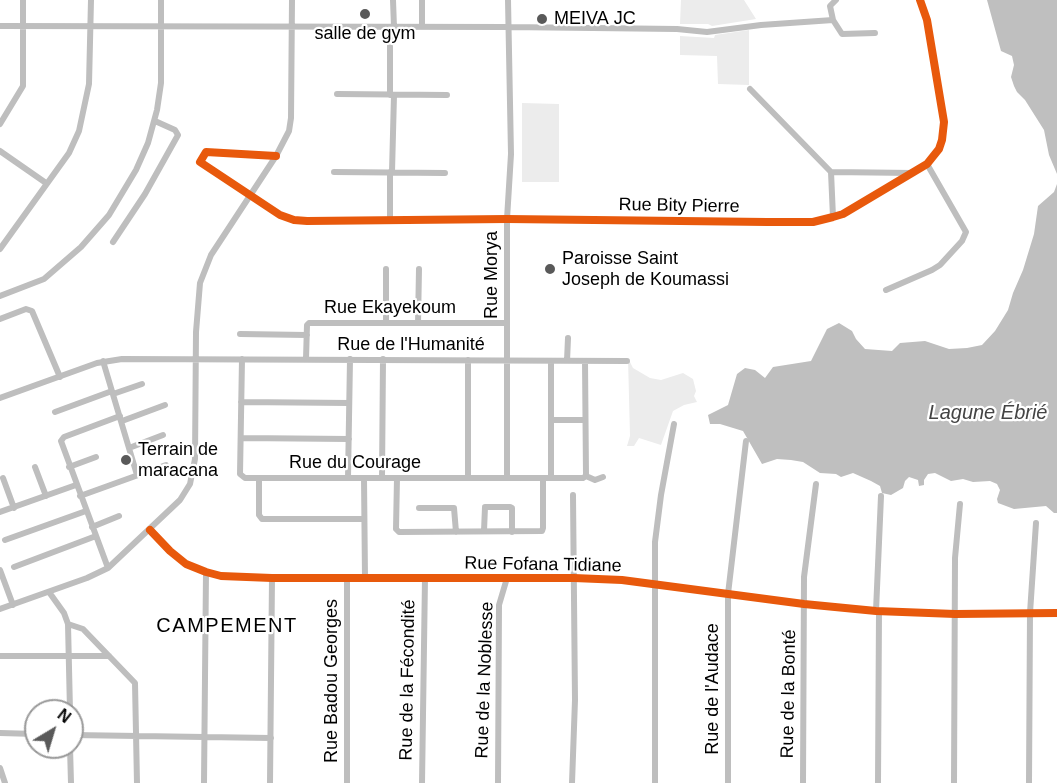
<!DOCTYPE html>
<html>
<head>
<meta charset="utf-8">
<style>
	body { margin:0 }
	#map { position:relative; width:1057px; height:783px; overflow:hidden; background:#fff; font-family:Helvetica,sans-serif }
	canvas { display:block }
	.north { position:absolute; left:24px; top:699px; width:60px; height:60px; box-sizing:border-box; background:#fff; border:2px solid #999; border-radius:50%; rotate:38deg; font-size:16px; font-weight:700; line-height:24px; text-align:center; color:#000 }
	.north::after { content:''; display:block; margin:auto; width:21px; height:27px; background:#595959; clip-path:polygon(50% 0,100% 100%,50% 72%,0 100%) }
</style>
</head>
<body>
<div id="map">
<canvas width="1057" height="783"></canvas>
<div class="north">N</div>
</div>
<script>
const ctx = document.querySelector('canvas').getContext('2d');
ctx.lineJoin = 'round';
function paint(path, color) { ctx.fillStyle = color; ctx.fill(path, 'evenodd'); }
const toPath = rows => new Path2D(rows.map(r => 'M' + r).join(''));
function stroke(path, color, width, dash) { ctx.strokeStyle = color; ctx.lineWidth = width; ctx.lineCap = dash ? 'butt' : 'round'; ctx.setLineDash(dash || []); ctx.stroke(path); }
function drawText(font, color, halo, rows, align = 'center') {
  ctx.font = font + ' Helvetica,sans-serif'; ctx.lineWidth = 4.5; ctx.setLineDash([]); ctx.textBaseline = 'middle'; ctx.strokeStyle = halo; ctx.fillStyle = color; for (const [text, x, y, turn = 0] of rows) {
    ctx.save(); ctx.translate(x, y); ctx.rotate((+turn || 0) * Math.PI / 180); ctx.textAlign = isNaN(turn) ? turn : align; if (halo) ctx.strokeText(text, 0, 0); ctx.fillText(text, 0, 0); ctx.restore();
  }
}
paint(toPath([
	[681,0,744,0,756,19,712,26,708,24,680,24],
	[749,30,749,85,718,84,717,56,680,55,680,36,714,38,715,35],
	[522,103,559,104,559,182,522,182],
	[628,358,633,368,650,378,661,380,683,373,693,379,696,391,694,396,697,402,684,405,673,411,661,445,639,438,634,446,627,446,630,436]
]), '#ececec');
paint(toPath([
	[987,0,1057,0,1057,174,1049,155,1044,130,1025,100,1017,92,1014,86,1011,77,1014,65,1012,56,1001,51],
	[1057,184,1057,513,1054,513,1046,506,1014,509,998,503,997,499,1000,490,997,484,990,481,973,482,963,479,951,481,935,473,928,474,924,480,924,485,919,486,918,480,909,477,905,481,903,488,891,495,882,493,880,486,871,481,853,473,841,477,836,474,820,473,803,462,791,460,777,459,762,464,743,431,720,424,710,424,708,415,728,405,737,374,745,368,755,370,765,378,773,367,811,361,827,329,839,323,852,331,856,339,865,349,892,351,900,343,925,341,949,349,967,348,982,345,995,331,1008,310,1013,293,1023,270,1034,234,1038,206,1054,192]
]), '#bfbfbf');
stroke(toPath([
	[393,0,394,27],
	[422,0,422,27],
	[833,20,842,34,875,33],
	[0,26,508,27,677,29,707,32,761,25,833,20,830,6,836,0],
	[390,28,390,95],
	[750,89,831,172],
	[337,94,447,95],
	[0,124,23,86,23,0],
	[0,151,46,183],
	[276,156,206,152,200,162,280,215,294,220,307,221,507,219,767,222,813,222,833,217,843,214,927,164,939,149,942,140,944,122,927,20,920,0],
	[334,172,445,173],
	[392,172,394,95],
	[833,217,831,172,913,173],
	[390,220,390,172],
	[113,242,145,194,178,135,175,130,155,121],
	[0,249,69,153,79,131,89,84,91,0],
	[886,290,932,270,940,265,962,241,966,232,927,164],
	[0,296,44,279,81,247,109,215,136,170,148,143,157,110,161,83,161,0],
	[0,319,26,309,32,311,60,377],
	[386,322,386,269],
	[418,323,419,269],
	[240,334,307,335],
	[242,359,240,474,245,478,583,478,586,476],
	[306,359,307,325,309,323,507,323],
	[468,360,468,478],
	[103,361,137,475],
	[551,361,551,478],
	[567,361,568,338],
	[585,361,586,476,595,480,603,477],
	[113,394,142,384],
	[0,398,97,363,122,359,627,361],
	[241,402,349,403],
	[55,412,112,391],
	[551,420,585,420],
	[122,421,165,405],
	[241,438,349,439],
	[129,448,163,435],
	[35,467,46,496],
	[69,467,96,457],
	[3,478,14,508],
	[259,478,259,515,262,519,364,519],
	[348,478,350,359],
	[364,478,365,578],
	[382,478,383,359],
	[397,478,396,529,399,532,542,531,543,528,543,478],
	[507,478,507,219,511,154,508,0],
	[80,496,166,465],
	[419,508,454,508,456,532],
	[0,512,76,485],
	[92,527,119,516],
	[150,530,170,551,186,564,206,572,221,576,272,578,574,578,622,580,804,604,876,611,955,614,1057,613],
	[484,531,485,507,510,507,512,508,512,532],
	[5,540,86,511],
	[14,567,96,536],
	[108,568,61,441,64,437,120,416],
	[0,570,13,605],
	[347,578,347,783],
	[49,592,64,613,68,624,70,711],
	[0,609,87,578,108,568,180,500,190,484,195,459,196,332,200,283,211,255,276,156,289,131,291,118,292,0],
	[876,611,881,496],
	[68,624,83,629,135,683,137,783],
	[0,656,109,656],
	[0,733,36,734],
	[72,735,271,738],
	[70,747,71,783],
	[0,768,5,783],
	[204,783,206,572],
	[270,783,272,578],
	[422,783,425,578],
	[498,783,499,605,507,578],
	[572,783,575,700,573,495],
	[655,783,655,542,661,495,674,424],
	[728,783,728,594,746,441],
	[803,783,804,577,816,484],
	[878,783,879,612],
	[954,783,955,558,960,504],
	[1029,783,1030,613,1036,523]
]), '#bebebe', 6);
stroke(toPath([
	[276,156,206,152,200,162,280,215,294,220,307,221,507,219,767,222,813,222,833,217,843,214,927,164,939,149,942,140,944,122,927,20,920,0],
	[150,530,170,551,186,564,206,572,221,576,272,578,574,578,622,580,804,604,876,611,955,614,1057,613]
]), '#e8590c', 8);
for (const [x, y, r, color] of [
	[365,14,6,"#595959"],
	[542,19,6,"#595959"],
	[550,269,6,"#595959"],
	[126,460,6,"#595959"]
]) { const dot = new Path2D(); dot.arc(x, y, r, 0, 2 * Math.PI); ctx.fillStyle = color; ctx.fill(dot); stroke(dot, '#fff', 2); }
drawText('18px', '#000', '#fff', [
	["MEIVA JC",554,19],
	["salle de gym",365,34,"center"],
	["Paroisse Saint",562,259],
	["Joseph de Koumassi",562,280],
	["Terrain de",138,450],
	["maracana",138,471]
], 'left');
drawText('18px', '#000', '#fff', [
	["Rue Bity Pierre",679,206,1],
	["Rue Morya",492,275,-90],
	["Rue Ekayekoum",390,308],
	["Rue de l'Humanité",411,345],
	["Rue du Courage",355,463],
	["Rue Fofana Tidiane",543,565,1],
	["Rue de la Fécondité",408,680,-89],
	["Rue de la Noblesse",485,680,-88],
	["Rue Badou Georges",332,681,-90],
	["Rue de l'Audace",713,689,-90],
	["Rue de la Bonté",789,694,-89]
]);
drawText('italic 20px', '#444', '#fff', [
	["Lagune Ébrié",988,413]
]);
ctx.letterSpacing = '1.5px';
drawText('20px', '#000', '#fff', [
	["CAMPEMENT",227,626]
]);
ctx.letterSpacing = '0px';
</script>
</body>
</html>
